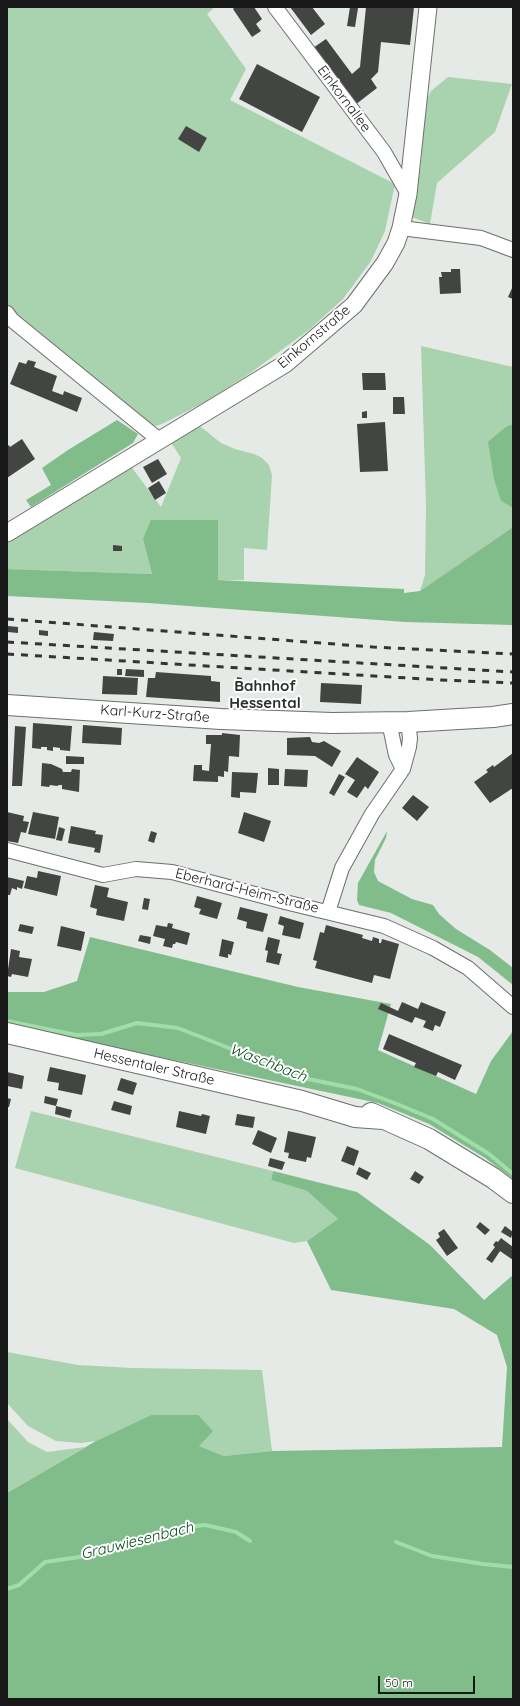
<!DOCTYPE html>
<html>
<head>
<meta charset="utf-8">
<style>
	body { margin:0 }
	#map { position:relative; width:520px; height:1706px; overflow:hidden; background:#e6eae6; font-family:Quicksand,sans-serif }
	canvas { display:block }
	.frame { position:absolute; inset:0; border:8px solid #171817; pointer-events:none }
	.scale { position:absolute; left:378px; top:1676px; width:97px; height:18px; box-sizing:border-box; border:2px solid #171817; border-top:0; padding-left:5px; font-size:12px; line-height:14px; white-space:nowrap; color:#171817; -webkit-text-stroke:3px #fff; paint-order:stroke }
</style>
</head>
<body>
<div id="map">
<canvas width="520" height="1706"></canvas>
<div class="frame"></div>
<div class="scale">50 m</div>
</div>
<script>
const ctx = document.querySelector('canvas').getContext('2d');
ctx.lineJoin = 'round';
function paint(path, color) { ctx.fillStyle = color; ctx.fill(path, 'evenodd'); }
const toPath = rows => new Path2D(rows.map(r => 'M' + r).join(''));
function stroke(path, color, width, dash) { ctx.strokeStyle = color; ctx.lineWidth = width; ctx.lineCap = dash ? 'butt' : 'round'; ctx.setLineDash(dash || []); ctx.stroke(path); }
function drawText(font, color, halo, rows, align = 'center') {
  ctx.font = font + ' Quicksand,sans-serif'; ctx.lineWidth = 4; ctx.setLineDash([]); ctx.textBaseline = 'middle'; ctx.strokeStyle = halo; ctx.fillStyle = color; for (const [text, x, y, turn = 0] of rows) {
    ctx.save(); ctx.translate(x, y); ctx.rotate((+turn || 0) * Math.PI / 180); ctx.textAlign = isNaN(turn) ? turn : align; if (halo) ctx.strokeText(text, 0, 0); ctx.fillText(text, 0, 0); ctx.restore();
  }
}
paint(toPath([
	[7,7,215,7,207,14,246,69,230,100,395,184,385,231,371,261,343,299,310,329,249,374,205,402,162,424,155,426,141,419,7,307,9,302,7,305],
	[448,77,512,84,495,132,437,183,430,224,412,217,421,164,425,104,431,91],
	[421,346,513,367,513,424,507,426,501,501,513,508,513,527,420,591,425,575,426,506],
	[194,426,201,427,221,443,235,449,254,454,262,458,269,465,272,475,267,550,244,548,244,580,217,580,218,520,143,539,152,574,7,569,7,538,130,465,161,507,181,458,170,441],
	[31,1111,273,1171,271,1180,307,1191,338,1219,307,1241,294,1243,15,1168],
	[7,1352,78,1365,133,1368,262,1370,272,1451,224,1456,199,1446,151,1415,96,1441,81,1443,56,1441,28,1426,7,1403],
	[7,1419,28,1442,47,1452,85,1447,7,1493]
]), '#a9d2ae');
paint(toPath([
	[117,420,138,434,133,443,31,507,26,500,51,485,42,468,68,450],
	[513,424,513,508,501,501,494,479,488,442,507,426],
	[151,520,218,520,218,580,404,589,404,593,420,591,513,527,513,625,405,622,148,603,7,596,7,569,152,574,143,539],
	[387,831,386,838,375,860,374,872,378,881,412,899,433,905,439,914,456,929,490,950,513,968,513,985,478,957,391,913,359,905,357,900,358,883],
	[90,937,298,987,391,1004,378,1050,476,1094,491,1061,513,1031,513,1179,485,1158,429,1124,378,1103,7,1025,7,992,44,992,77,981],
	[273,1171,357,1192,430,1245,484,1300,513,1275,513,1699,7,1699,7,1493,96,1441,151,1415,198,1415,213,1431,199,1446,224,1456,272,1451,502,1447,507,1367,497,1335,454,1309,331,1290,307,1241,338,1219,307,1191,271,1180]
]), '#81bd8a');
stroke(toPath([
	[7,1021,76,1035,101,1034,137,1023,178,1028,308,1079,357,1089,397,1104,433,1119,489,1154,513,1174],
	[396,1542,432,1556,483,1564,513,1567],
	[7,1589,19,1585,45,1562,93,1555,186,1527,205,1525,236,1532,250,1541]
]), '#a0dda9', 4);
paint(toPath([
	[235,7,254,7,262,19,256,24,261,31,252,37,233,9],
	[290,7,312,7,325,24,311,35],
	[350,7,358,8,355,27,347,26],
	[366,7,414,7,410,45,381,42,378,72,371,79,377,88,355,105,313,48,326,39,352,74,360,67],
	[257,64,320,97,302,132,239,99],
	[186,126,207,138,199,152,178,139],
	[451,269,460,269,461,293,440,294,439,277,442,277,441,272,451,272],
	[513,286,513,299,508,297],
	[28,360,36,362,34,367,57,376,52,391,63,395,64,391,82,398,77,412,10,384,19,362,26,364],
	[362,373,385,373,386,390,363,390],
	[393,397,404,397,405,414,393,414],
	[367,411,367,418,362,418,362,412],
	[385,422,388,471,360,472,357,424],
	[22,439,35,459,7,478,7,447,9,445,10,447],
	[158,459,167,474,152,483,143,467],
	[159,481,166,493,155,500,148,488],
	[113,545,122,546,122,551,113,551],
	[8,626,18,627,18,633,8,632],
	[39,630,48,631,48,636,39,635],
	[94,632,114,634,113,641,93,640],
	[117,669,122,669,122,675,117,675],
	[126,669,144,670,144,677,125,676],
	[156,672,211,676,211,681,220,682,220,702,146,697,148,678,155,678],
	[103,676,138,678,137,695,102,694],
	[237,677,242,678,242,683,237,683],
	[321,683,362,685,361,704,320,702],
	[33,723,72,726,70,751,60,750,60,748,53,747,53,751,47,750,47,747,41,747,41,749,32,748],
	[83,725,122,728,121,745,82,743],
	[15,726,26,727,22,786,12,786],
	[222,733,240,735,239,757,229,756,228,772,224,771,224,777,218,776,218,782,193,781,194,765,202,765,202,770,209,771,211,744,206,744,206,735,222,735],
	[310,737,312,742,319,743,324,741,341,751,332,767,315,756,287,755,287,738],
	[513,753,513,788,490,803,474,782,488,772,486,770,493,765,494,767],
	[66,756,84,757,84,764,66,764],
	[357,757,379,772,368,789,365,786,357,798,347,792,355,780,345,774],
	[42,763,51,764,62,769,63,772,71,772,72,769,80,770,79,792,62,789,62,785,59,785,57,786,50,785,49,787,41,786],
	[268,768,279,769,279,785,268,785],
	[285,769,308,770,307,787,284,786],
	[232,772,258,773,256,793,240,792,240,798,231,797],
	[339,774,345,777,334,796,329,793],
	[413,795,429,807,417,821,402,808],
	[7,812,24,816,23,821,29,822,26,833,21,832,18,843,7,841],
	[33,812,59,817,55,839,28,834],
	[244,812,271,821,264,842,238,833],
	[71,826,96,831,95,834,103,835,100,853,94,852,95,848,68,843],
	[59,827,65,829,62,841,56,840],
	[151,831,157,833,154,843,148,841],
	[38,871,61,876,57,896,24,888,27,876,37,878],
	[7,877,24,881,22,889,17,887,17,890,12,888,10,895,7,895],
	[95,885,109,888,107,897,128,902,124,921,96,915,97,909,90,907],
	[197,896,222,903,217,919,199,914,201,909,194,907],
	[144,898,150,899,148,910,142,909],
	[240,907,268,914,263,932,246,928,247,922,237,919],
	[280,916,304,923,300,939,282,935,284,926,278,924],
	[168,923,173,924,172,928,190,933,187,945,176,942,175,944,173,944,172,948,163,946,165,939,153,936,156,925,167,927],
	[20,924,34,927,32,934,18,931],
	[326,925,363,935,362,938,372,941,373,937,379,939,379,943,381,943,382,939,399,944,390,979,374,975,372,983,315,968,317,961,313,960,320,932,324,933],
	[61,926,85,932,81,951,57,946],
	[140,935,151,937,150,944,138,941],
	[268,937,280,940,277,953,282,954,279,965,266,962,268,951,265,950],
	[222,939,234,942,231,955,228,954,228,958,219,956],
	[11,949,20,951,19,957,32,959,28,977,12,974,11,977,7,976],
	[402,1002,418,1009,421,1002,446,1012,440,1027,435,1025,433,1031,423,1027,426,1021,415,1017,412,1023,378,1009,381,1003,398,1011],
	[389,1034,462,1065,455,1080,438,1072,436,1076,414,1067,416,1063,383,1049],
	[50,1067,86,1075,82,1095,58,1090,59,1083,47,1081],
	[7,1072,24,1076,22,1089,7,1086],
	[121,1078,137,1083,133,1095,117,1090],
	[45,1096,58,1099,56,1106,72,1110,70,1118,55,1114,56,1106,44,1103],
	[7,1098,11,1099,9,1107,7,1107],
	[114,1101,132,1106,130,1115,111,1110],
	[179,1111,201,1116,202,1114,210,1116,206,1134,176,1127],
	[237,1114,255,1117,253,1128,235,1125],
	[258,1130,277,1138,271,1153,252,1144],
	[288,1131,316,1137,311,1158,307,1157,306,1162,288,1158,289,1153,284,1152],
	[347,1146,359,1151,354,1166,341,1161],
	[270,1158,285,1162,282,1170,268,1166],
	[359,1167,371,1173,367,1180,356,1174],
	[415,1171,424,1177,419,1184,410,1179],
	[480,1222,490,1230,485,1235,476,1227],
	[505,1226,513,1232,511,1238,501,1232],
	[444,1229,458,1248,447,1256,436,1240,440,1237,438,1233],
	[501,1238,513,1247,513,1260,500,1251,492,1263,486,1259,495,1247,493,1245,496,1241,498,1242]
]), '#424542');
const minor = toPath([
	[275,7,384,152,408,194],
	[401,228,481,238,513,250],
	[7,313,12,320,158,439],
	[389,722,396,755,403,769],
	[7,850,103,875,136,869,172,872,285,902,384,926,433,948,468,968,513,1007],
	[328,912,342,868,372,814,403,769,409,747,410,738,408,722]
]);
const tertiary = toPath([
	[7,533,285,364,354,305,385,263,396,243,401,228,408,194,428,7]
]);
const secondary = toPath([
	[7,705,221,719,332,723,408,722,493,717,513,714],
	[7,1033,302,1101,355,1117,383,1119],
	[371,1113,429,1139,493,1178,513,1193]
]);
stroke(minor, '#6c6f6c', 16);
stroke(tertiary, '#6c6f6c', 19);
stroke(secondary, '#6c6f6c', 22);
stroke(minor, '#fff', 14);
stroke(tertiary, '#fff', 17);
stroke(secondary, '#fff', 20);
stroke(toPath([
	[7,619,373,647,513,654],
	[7,642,513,672],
	[7,654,441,680,513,683]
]), '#333433', 3, [7, 7]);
drawText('14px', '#171817', '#fff', [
	["Einkornallee",344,99,53],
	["Einkornstraße",314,337,-40],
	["Karl-Kurz-Straße",155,714,4],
	["Eberhard-Heim-Straße",247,891,14],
	["Hessentaler Straße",154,1067,13]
]);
drawText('bold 15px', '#2c2f2c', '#fff', [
	["Bahnhof",265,686],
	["Hessental",265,703]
]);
drawText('italic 15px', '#014a1b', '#fff', [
	["Waschbach",268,1063,21],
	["Grauwiesenbach",137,1541,-14]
]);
</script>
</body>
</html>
